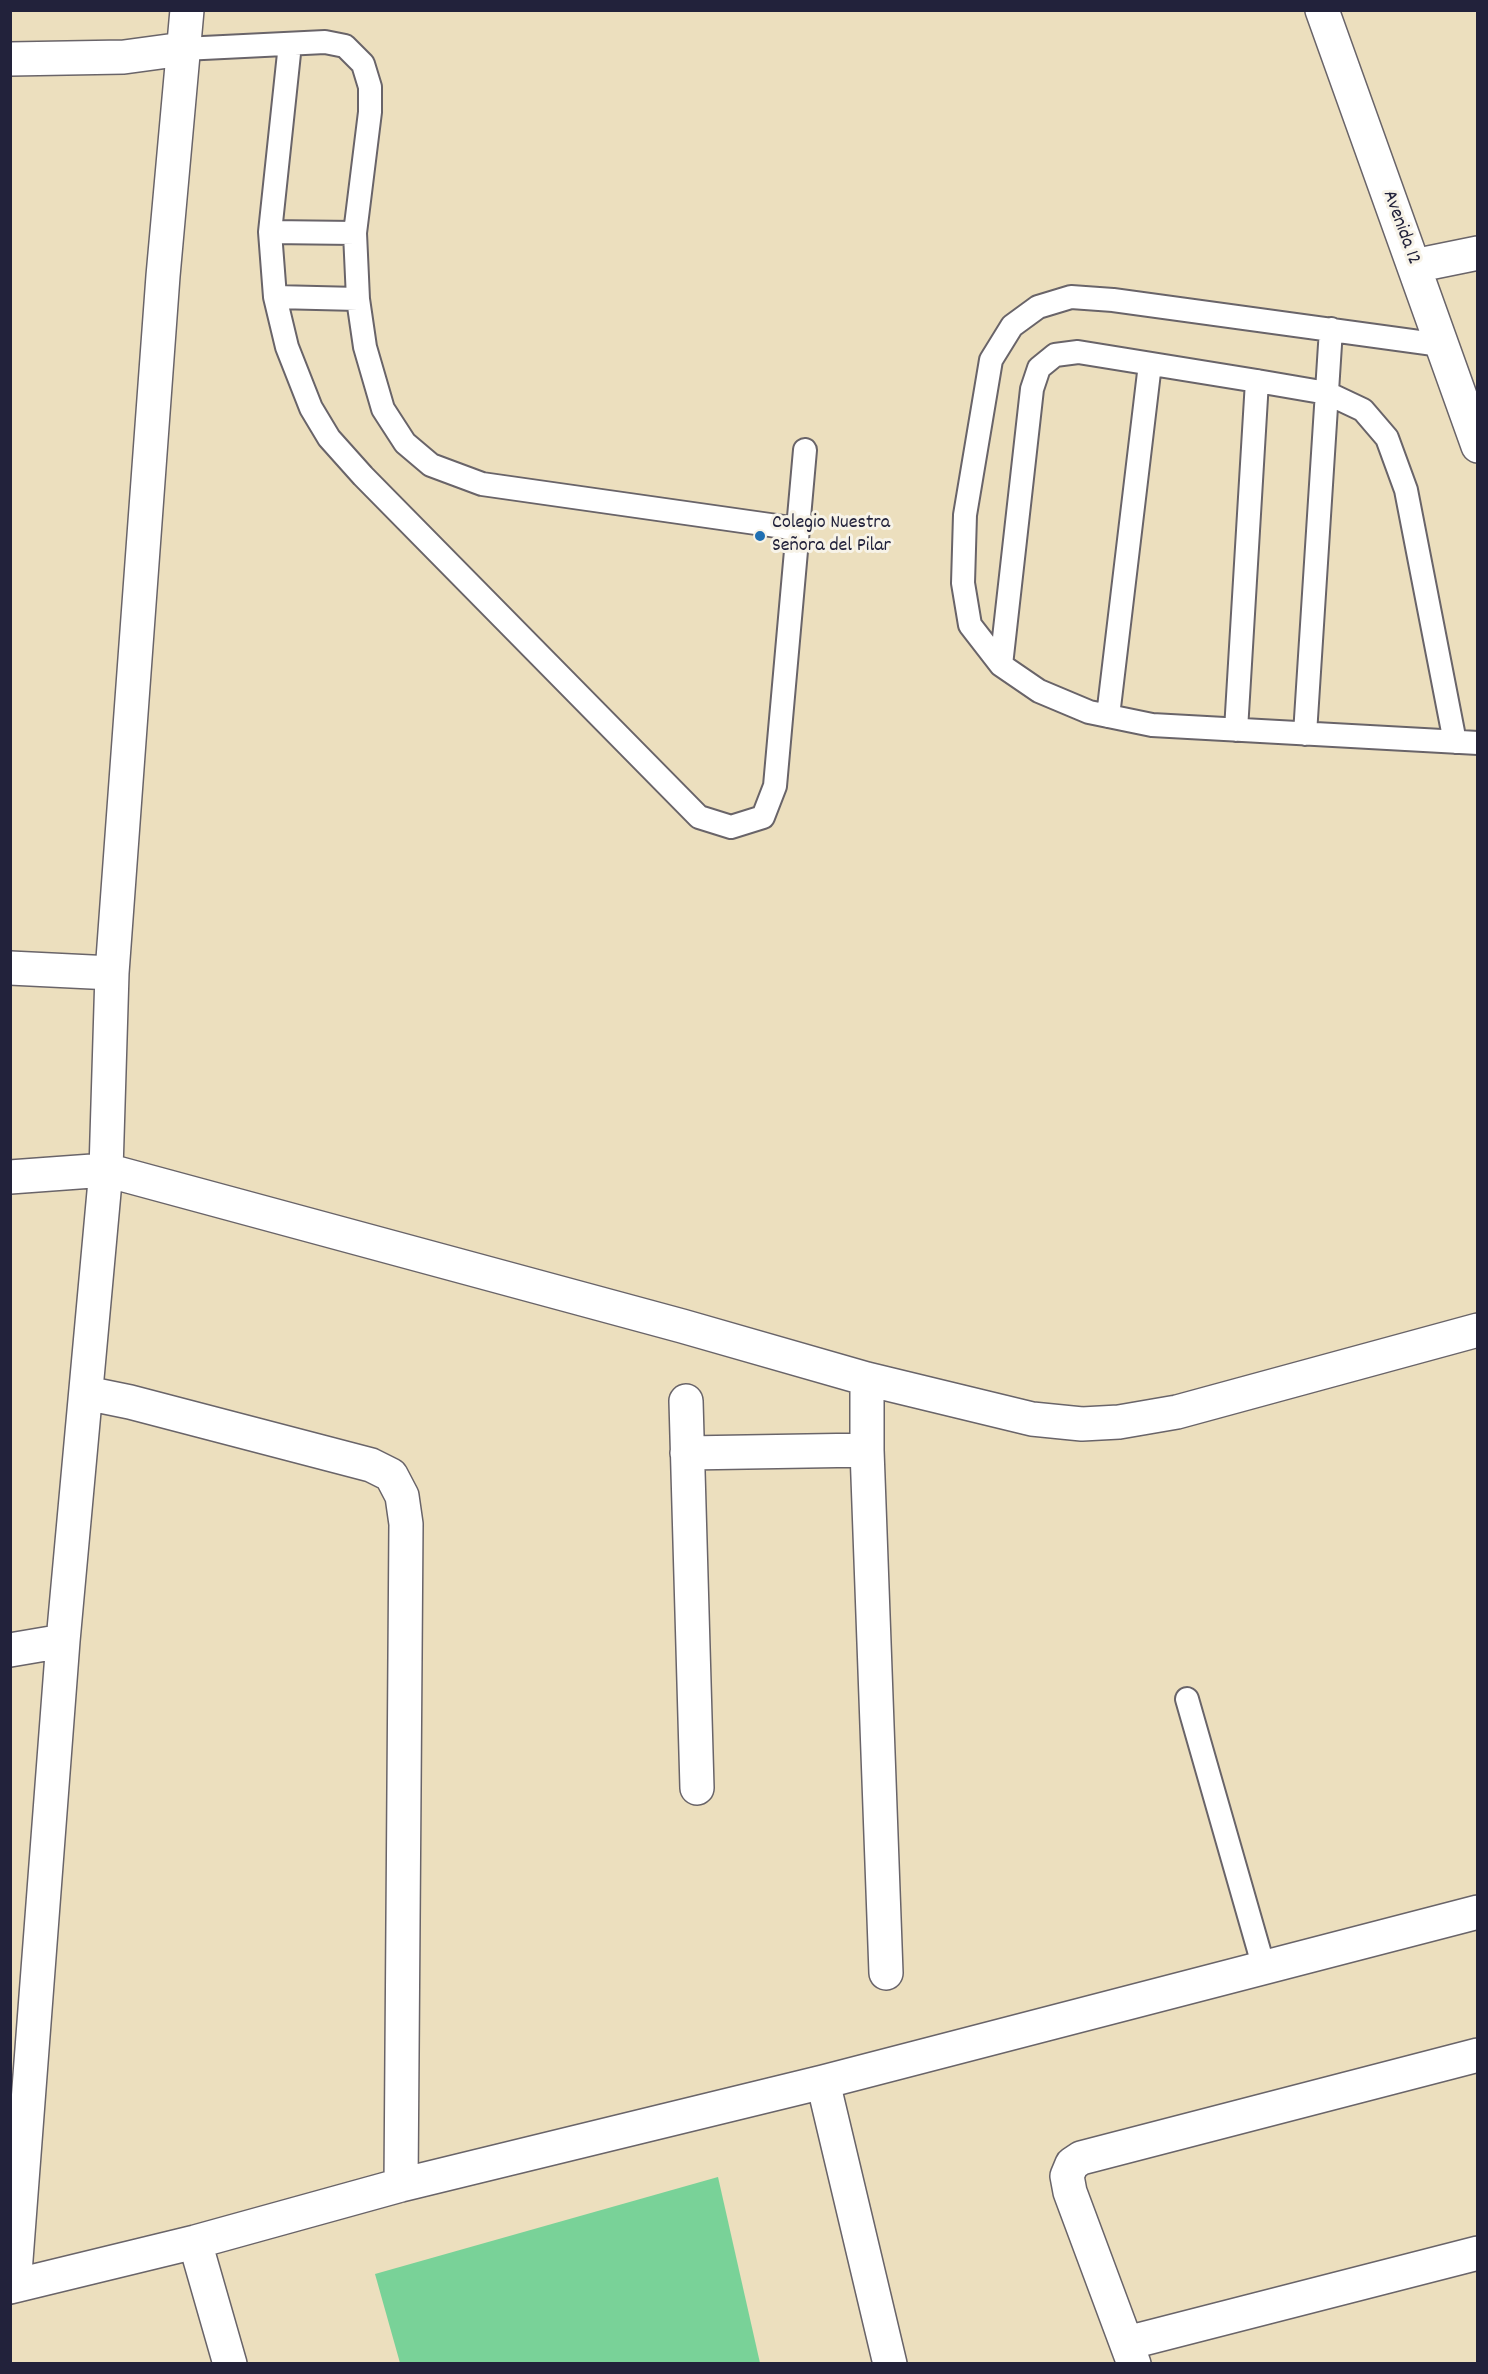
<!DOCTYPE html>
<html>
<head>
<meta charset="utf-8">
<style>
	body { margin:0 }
	#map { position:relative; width:1488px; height:2374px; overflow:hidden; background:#ecdfbe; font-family:Dekko,sans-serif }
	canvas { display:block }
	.frame { position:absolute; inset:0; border:12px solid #22223b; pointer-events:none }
</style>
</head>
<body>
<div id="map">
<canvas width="1488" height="2374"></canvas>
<div class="frame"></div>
</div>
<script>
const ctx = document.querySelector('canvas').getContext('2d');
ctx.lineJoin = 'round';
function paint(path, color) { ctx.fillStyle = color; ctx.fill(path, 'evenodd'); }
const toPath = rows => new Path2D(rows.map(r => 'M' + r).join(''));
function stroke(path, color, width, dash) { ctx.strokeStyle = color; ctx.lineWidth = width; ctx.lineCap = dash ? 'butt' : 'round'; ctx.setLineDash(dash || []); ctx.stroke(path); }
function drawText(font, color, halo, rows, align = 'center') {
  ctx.font = font + ' Dekko,sans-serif'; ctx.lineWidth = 6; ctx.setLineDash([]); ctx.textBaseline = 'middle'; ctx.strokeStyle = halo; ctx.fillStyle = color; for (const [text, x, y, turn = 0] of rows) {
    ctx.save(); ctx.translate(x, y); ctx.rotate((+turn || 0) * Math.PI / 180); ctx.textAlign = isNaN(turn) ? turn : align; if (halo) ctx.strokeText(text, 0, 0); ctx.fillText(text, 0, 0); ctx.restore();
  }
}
paint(toPath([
	[718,2177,760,2363,400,2363,375,2274]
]), '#79d298');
const lane = toPath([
	[290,44,270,232,275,297,287,347,311,408,329,438,363,476,699,817,731,827,763,817,775,786,805,450],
	[183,49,325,42,345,46,363,64,370,87,370,112,355,233,358,299,365,347,383,409,405,443,431,465,482,484,798,529],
	[270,232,355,233],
	[275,297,358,299],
	[1441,345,1113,300,1071,297,1038,307,1012,326,991,360,965,515,963,583,970,625,1001,665,1039,691,1089,712,1152,725,1478,743],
	[1001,665,1032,389,1039,368,1055,355,1078,352,1257,381,1327,393,1363,410,1387,438,1406,490,1455,742],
	[1108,716,1150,364],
	[1236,730,1257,381],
	[1305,734,1331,329],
	[1187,1699,1264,1968]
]);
const street = toPath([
	[1322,10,1478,446],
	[10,59,124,57,183,49],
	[1414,266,1478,253],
	[10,968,112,973],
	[10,1177,106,1170,682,1326,867,1379,1032,1419,1082,1424,1119,1422,1177,1412,1478,1330],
	[867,1379,867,1450,886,1973],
	[86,1393,130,1402,371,1465,391,1475,402,1496,406,1524,401,2185],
	[686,1401,697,1788],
	[687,1453,867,1450],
	[10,1650,63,1641],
	[823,2082,890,2364],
	[195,2242,230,2364],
	[14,2286,63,1641,106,1170,112,973,163,276,187,10],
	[10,2287,195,2242,401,2185,823,2082,1478,1912],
	[1127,2343,1478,2253],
	[1134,2364,1070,2192,1067,2176,1072,2164,1081,2158,1478,2055]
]);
stroke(lane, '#696469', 26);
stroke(street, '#696469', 36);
stroke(lane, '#fff', 22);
stroke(street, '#fff', 33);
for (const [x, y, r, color] of [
	[760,536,6,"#1f6fb2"]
]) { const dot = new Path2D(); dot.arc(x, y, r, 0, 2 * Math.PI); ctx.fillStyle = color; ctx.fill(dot); stroke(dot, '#f7f3e8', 2); }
drawText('20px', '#22223b', '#f7f3e8', [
	["Avenida 12",1400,228,70]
]);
drawText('20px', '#22223b', '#f7f3e8', [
	["Colegio Nuestra",772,524],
	["Señora del Pilar",772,547]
], 'left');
</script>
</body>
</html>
